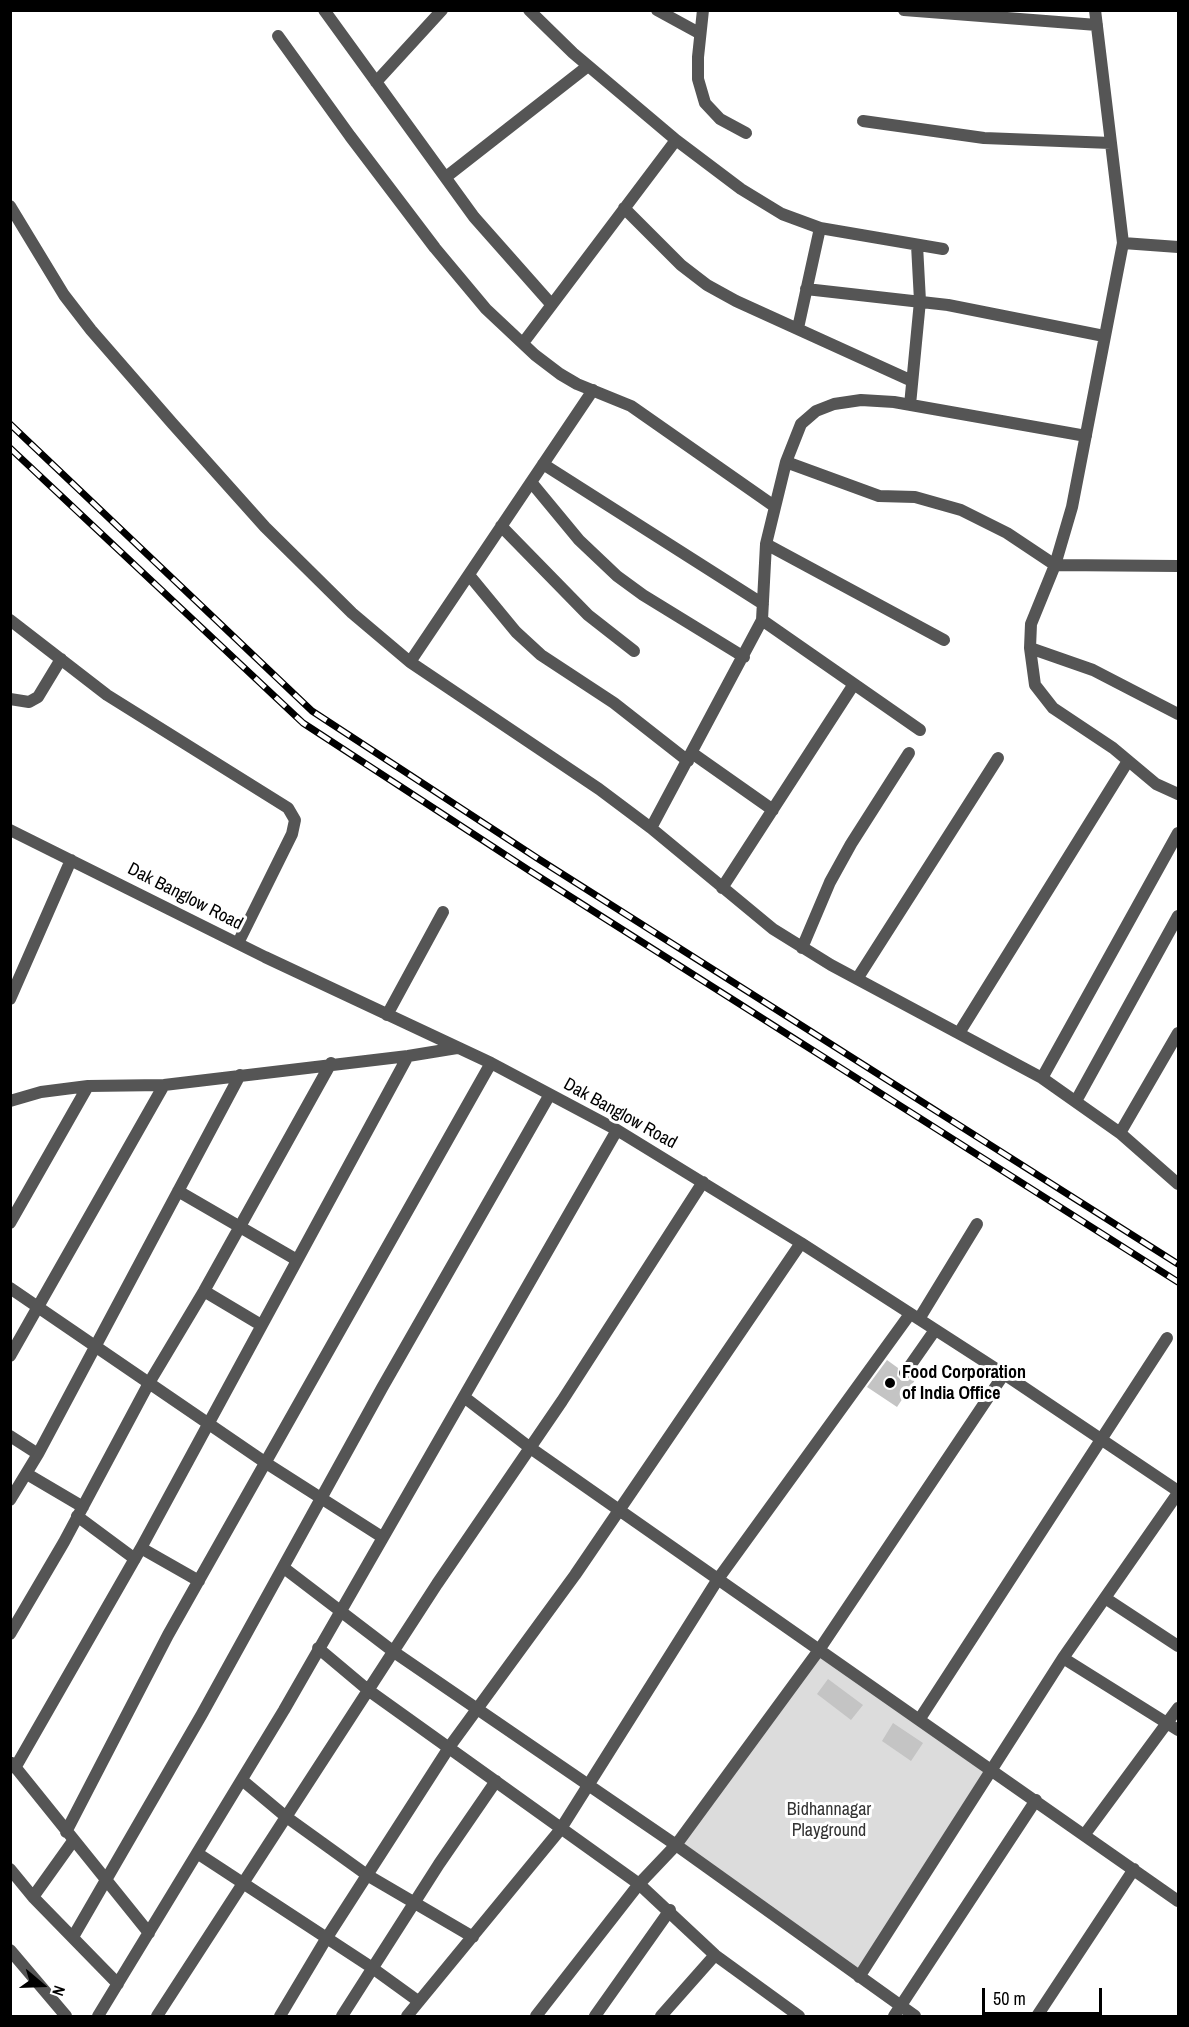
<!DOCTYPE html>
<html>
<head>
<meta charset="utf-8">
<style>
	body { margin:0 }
	#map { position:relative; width:1189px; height:2027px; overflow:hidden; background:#fff; font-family:"Archivo Narrow",sans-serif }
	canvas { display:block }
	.frame { position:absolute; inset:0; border:12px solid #000; pointer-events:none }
	.north { position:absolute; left:12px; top:1955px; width:60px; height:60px; -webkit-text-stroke:4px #fff; paint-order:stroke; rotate:109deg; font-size:16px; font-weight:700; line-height:24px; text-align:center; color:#000 }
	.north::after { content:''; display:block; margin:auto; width:21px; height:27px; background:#000; clip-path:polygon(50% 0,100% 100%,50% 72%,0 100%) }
	.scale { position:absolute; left:982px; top:1988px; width:120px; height:27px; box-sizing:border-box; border:3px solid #000; border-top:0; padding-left:8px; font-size:18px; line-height:21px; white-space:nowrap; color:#000; -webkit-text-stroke:4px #fff; paint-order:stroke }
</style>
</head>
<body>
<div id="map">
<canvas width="1189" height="2027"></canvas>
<div class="frame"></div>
<div class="north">N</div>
<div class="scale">50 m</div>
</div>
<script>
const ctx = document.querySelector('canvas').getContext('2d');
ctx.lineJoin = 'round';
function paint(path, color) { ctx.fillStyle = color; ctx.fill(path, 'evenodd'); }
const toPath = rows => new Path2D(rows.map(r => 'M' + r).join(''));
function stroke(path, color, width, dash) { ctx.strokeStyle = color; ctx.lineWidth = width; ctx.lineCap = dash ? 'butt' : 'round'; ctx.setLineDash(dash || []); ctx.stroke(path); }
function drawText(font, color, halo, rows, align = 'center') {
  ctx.font = font + ' "Archivo Narrow",sans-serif'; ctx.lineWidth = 6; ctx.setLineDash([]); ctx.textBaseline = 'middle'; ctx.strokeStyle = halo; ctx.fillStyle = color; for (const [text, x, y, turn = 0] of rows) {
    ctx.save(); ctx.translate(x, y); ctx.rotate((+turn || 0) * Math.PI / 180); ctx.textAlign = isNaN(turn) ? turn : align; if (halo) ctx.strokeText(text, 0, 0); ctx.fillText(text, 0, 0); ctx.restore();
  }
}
paint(toPath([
	[819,1650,992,1770,859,1977,676,1845]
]), '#dcdcdc');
paint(toPath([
	[887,1360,898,1368,897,1376,901,1380,908,1381,912,1377,915,1380,897,1407,867,1387],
	[828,1679,863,1705,851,1720,817,1694],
	[893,1723,923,1743,911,1761,882,1741]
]), '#c4c4c4');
stroke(toPath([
	[324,10,474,217,551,304],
	[529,10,573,53,676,140,741,189,782,214,820,228,943,249],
	[657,10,699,33],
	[703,10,698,57,698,79,705,103,720,119,746,133],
	[904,10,1097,25],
	[1095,10,1123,243,1072,507,1055,565,1031,624,1030,648,1035,685,1053,708,1113,748,1156,784,1178,794],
	[278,36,350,136,435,248,486,309,535,355,560,374,577,384,631,406,774,506],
	[376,82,442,10],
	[863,121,984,138,1111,143],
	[446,177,588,66],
	[10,206,64,295,91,330,172,423,265,527,352,613,410,662,599,789,651,828,773,929,831,965,1042,1078,1120,1133,1178,1184],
	[624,208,681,265,707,285,736,301,912,381],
	[1123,243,1178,247],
	[806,289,948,305,1104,336],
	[798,328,820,228],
	[523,343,676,140],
	[910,405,920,301,917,245],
	[786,462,879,496,915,497,961,510,1007,533,1055,565,1178,566],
	[543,464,763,604],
	[531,482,579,540,617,576,643,595,744,657],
	[501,526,588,615,634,651],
	[766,544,944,640],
	[469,575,516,632,541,655,614,703,688,761],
	[10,620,107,695,288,808,295,820,292,834,238,943],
	[762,620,920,730],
	[1030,648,1093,670,1178,714],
	[410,662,593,390],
	[10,699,29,702,38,697,61,659],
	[692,753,773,810],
	[651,828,762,620,766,544,786,462,801,424,816,411,834,404,861,400,894,402,1086,436],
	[10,830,265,957,491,1063,617,1130,801,1243,1004,1374,1178,1491],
	[722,888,854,684],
	[802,948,830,882,851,844,909,753],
	[857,979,998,758],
	[10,999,71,860],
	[387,1015,443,912],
	[959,1033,1128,761],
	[1042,1078,1178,833],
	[10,1101,41,1092,88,1086,164,1085,408,1056,457,1048],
	[1076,1101,1178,916],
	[1120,1133,1178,1033],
	[178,1191,297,1260],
	[10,1223,88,1086],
	[10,1288,266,1463,382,1537],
	[204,1291,261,1325],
	[919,1319,977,1224],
	[10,1356,164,1085],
	[905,1373,935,1330],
	[464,1397,529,1447,1178,1901],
	[10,1436,38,1454],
	[27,1474,83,1507],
	[10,1500,38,1454,240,1075],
	[77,1516,135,1559],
	[141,1548,199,1581],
	[284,1568,394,1652,676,1845,915,2016],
	[1105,1598,1178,1646],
	[10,1634,64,1542,149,1383,204,1291,331,1063],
	[318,1648,368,1690,639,1884,715,1955,799,2016],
	[1063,1658,1178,1730],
	[919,1720,1167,1338],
	[12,1763,149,1933],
	[15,1768,141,1548,408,1056],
	[242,1780,285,1816,367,1875,473,1937],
	[66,1832,168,1635,491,1063],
	[1085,1834,1178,1708],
	[197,1853,371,1967,418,2001],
	[10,1869,33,1897,118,1984],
	[33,1897,73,1841],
	[73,1937,202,1714,382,1388,549,1096],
	[10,1950,66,2016],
	[859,1977,1063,1658,1178,1493],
	[98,2016,284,1710,617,1130],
	[157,2016,437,1584,562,1401,703,1182],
	[280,2016,326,1939,450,1746,575,1575,801,1243],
	[342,2016,439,1864,496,1781],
	[407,2016,560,1830,718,1579,910,1314],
	[536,2016,639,1884,676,1845,819,1650,1004,1374],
	[595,2016,670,1910],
	[661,2016,715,1955],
	[894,2016,1036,1800],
	[1037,2016,1134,1869]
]), '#555', 12);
const rail = toPath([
	[10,424,312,711,537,858,1178,1264],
	[10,448,303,723,530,871,1178,1282]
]);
stroke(rail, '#000', 7);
stroke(rail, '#fff', 4.5, [14]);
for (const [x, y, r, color] of [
	[890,1383,6,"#000"]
]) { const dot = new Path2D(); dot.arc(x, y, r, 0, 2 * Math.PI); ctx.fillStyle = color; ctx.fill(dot); stroke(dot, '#fff', 2); }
drawText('18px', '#000', '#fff', [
	["Dak Banglow Road",185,897,27],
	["Dak Banglow Road",620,1114,29]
]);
drawText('bold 18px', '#000', '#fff', [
	["Food Corporation",902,1373],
	["of India Office",902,1394]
], 'left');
drawText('18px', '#333', '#fff', [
	["Bidhannagar",829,1810],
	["Playground",829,1831]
]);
</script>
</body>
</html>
